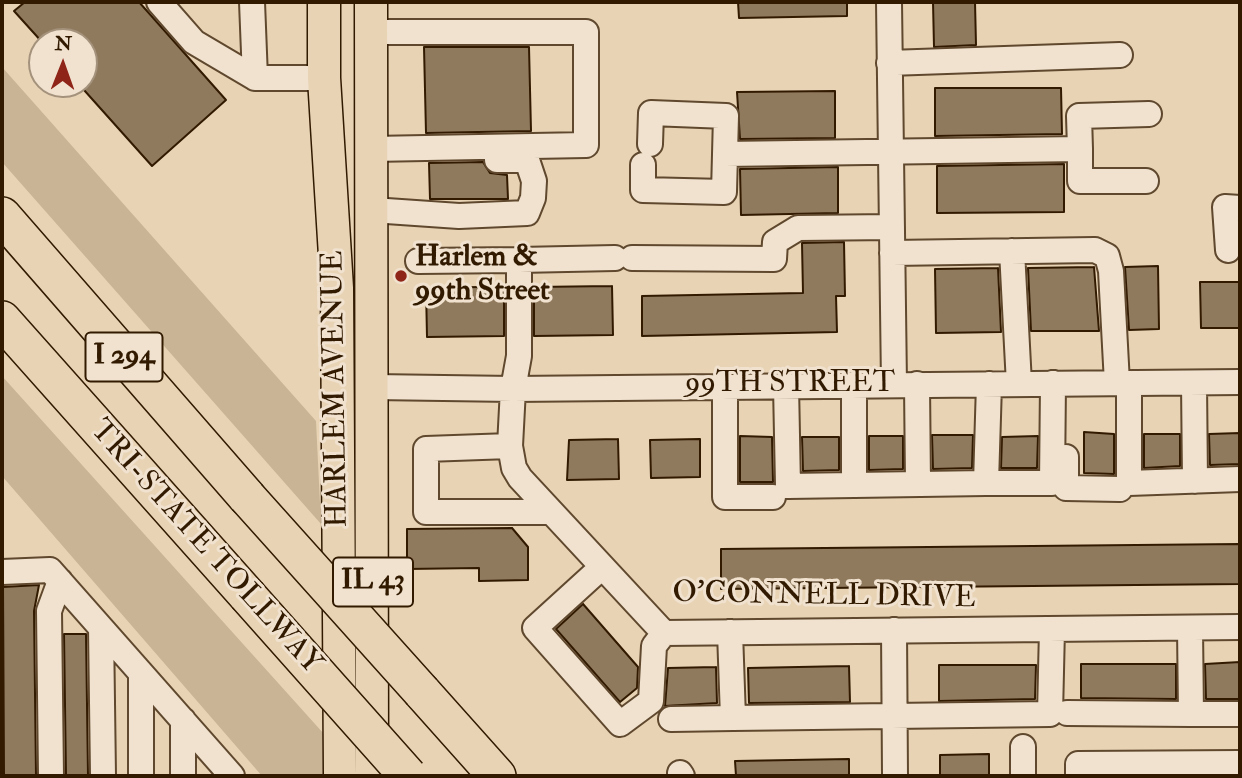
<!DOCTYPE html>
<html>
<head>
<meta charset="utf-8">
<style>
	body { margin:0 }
	#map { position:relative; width:1242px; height:778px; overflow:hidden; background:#e8d3b5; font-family:"IM FELL Double Pica",serif }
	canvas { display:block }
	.frame { position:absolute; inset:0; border:4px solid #311a00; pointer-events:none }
	.north { position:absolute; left:28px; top:28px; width:70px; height:70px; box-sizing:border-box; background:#f0e2cf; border:2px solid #a4927c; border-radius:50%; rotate:1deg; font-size:19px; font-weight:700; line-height:28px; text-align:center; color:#311a00 }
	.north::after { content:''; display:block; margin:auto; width:24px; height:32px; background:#8f2418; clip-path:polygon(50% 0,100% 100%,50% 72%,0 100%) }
</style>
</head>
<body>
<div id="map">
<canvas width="1242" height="778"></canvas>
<div class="frame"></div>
<div class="north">N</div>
</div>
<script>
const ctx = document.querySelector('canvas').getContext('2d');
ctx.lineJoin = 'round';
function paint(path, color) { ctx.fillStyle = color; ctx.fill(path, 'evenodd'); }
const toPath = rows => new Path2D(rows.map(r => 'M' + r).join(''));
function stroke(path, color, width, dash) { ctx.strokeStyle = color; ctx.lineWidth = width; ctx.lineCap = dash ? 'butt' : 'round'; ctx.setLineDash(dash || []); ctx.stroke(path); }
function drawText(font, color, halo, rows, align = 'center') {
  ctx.font = font + ' "IM FELL Double Pica",serif'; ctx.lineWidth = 6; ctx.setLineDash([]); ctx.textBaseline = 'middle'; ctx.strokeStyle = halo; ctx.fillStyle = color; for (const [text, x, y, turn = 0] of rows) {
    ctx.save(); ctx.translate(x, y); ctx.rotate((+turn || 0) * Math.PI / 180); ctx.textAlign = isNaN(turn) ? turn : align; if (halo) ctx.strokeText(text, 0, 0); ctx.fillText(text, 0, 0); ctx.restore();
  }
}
paint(toPath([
	[2,67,316,421,321,524,2,162],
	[2,376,324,734,324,776,262,776,2,476]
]), '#c9b496');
const building = toPath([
	[25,2,139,2,226,100,152,166,84,90,84,42,42,42,14,11,25,2],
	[738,2,847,2,847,16,739,18,738,2],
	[933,2,975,2,976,45,934,47,933,2],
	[424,47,529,47,531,131,426,133,424,47],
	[935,88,1061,88,1062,134,935,136,935,88],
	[835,91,835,138,740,139,737,92,835,91],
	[483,162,490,173,507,175,508,199,430,199,429,163,483,162],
	[1064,164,1064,212,937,213,937,166,1064,164],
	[838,167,838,213,741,215,740,169,838,167],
	[844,242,845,296,836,296,837,332,642,336,642,296,803,293,802,243,844,242],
	[1158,266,1159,329,1129,330,1125,267,1158,266],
	[1094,267,1099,331,1031,331,1028,268,1094,267],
	[998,268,1001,332,936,333,935,269,998,268],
	[1200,282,1240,282,1240,328,1201,328,1200,282],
	[612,286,613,335,534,336,534,287,612,286],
	[480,287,504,287,504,336,427,337,426,288,480,287],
	[1084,432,1114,434,1114,474,1084,473,1084,432],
	[1240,433,1240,464,1210,465,1209,434,1240,433],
	[1144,434,1180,434,1180,466,1144,468,1144,434],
	[932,435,973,435,972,468,933,469,932,435],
	[740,436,772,437,773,482,740,482,740,436],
	[869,436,903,436,903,469,869,470,869,436],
	[1038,436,1037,468,1001,468,1002,437,1038,436],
	[802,437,839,437,839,470,803,471,802,437],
	[618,439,619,479,567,480,569,440,618,439],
	[700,439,700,477,651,478,650,440,700,439],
	[512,528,528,547,528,580,479,581,479,568,407,569,407,529,512,528],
	[1240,544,1240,584,721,589,721,549,1240,544],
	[39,585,34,611,36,776,4,776,3,587,39,585],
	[583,604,638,667,637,688,620,702,556,629,583,604],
	[64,634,86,634,88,776,66,776,64,634],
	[1240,662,1240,699,1206,699,1205,664,1240,662],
	[1081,664,1176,664,1176,699,1081,698,1081,664],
	[939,665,1036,665,1035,699,939,701,939,665],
	[849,666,850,702,749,703,748,668,849,666],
	[716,667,717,703,665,706,668,668,716,667],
	[989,754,989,776,940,776,940,755,989,754],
	[849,759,849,776,736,776,735,761,849,759]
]);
paint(building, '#907a5e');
stroke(building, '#311a00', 2);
const minor = toPath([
	[159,2,194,42,255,78,324,78],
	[252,2,255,78],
	[889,2,894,384],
	[371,32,586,32,586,145,372,149],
	[889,63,1120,55],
	[1080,149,1079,116,1149,114],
	[725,154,1080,149,1080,181,1146,181],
	[643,165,643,190,724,192,726,116,651,113,650,144],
	[372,210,459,216,527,213,533,198,534,181,527,160,497,160],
	[1228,250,1225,207,1240,208],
	[1012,251,1019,384],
	[892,253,1095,250,1107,256,1111,271,1117,383],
	[632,258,774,259,775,242,798,228,892,227],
	[519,260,615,258],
	[418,261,519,260,519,356,513,389,510,446,514,468,520,478,664,633,1240,627],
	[1129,383,1129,483,1240,479],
	[1194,383,1195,481],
	[854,384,854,485],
	[917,384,918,484],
	[989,384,986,483,1052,483,1053,383],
	[725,385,725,497,773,497],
	[786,385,788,486,986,483],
	[374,387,513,389,1240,382],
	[510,446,426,449,426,512,550,512],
	[1066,457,1066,488,1120,489],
	[602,567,535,628,620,724,651,701,654,646,664,633],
	[2,572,50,570,232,776],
	[101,628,103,776],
	[894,630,895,776],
	[730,632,733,718,1050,714,1052,629],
	[141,673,141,776],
	[1067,713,1191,714,1190,628],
	[1191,714,1240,714],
	[671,719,733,718],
	[1023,747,1023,776],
	[680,773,682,776],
	[51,776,49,611,60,581],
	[183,776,183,720],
	[1078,776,1078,764,1240,763]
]);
const major = toPath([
	[324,2,324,78,337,288,340,776],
	[371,2,372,776]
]);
const highway = toPath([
	[2,216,247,497],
	[2,320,247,595],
	[422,692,497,776]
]);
stroke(minor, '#5f482d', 28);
stroke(major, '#311a00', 35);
stroke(highway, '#311a00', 40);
stroke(minor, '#f0e2cf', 24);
stroke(major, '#e8d3b5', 32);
stroke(highway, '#e8d3b5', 37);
const highwayBridge = toPath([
	[247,497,422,692],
	[247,595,408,776]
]);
stroke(highwayBridge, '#311a00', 40, []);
stroke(highwayBridge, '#e8d3b5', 37);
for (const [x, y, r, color] of [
	[401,276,7,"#8f2418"]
]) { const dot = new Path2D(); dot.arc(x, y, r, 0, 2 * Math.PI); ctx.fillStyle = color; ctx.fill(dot); stroke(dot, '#f0e2cf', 2.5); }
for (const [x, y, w] of [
	[124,357,77],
	[373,582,80]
]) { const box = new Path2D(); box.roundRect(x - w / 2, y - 24.5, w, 49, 5); ctx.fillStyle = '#f0e2cf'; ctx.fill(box); stroke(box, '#311a00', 2); }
drawText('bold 28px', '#311a00', null, [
	["I 294",124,357],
	["IL 43",373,582]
]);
drawText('bold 30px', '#311a00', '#f0e2cf', [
	["Harlem &",415,259],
	["99th Street",415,293]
], 'left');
drawText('30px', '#311a00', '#f0e2cf', [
	["99TH STREET",790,385],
	["HARLEM AVENUE",337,389,-91],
	["TRI-STATE TOLLWAY",205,548,48],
	["O'CONNELL DRIVE",824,597,1]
]);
</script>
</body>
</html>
